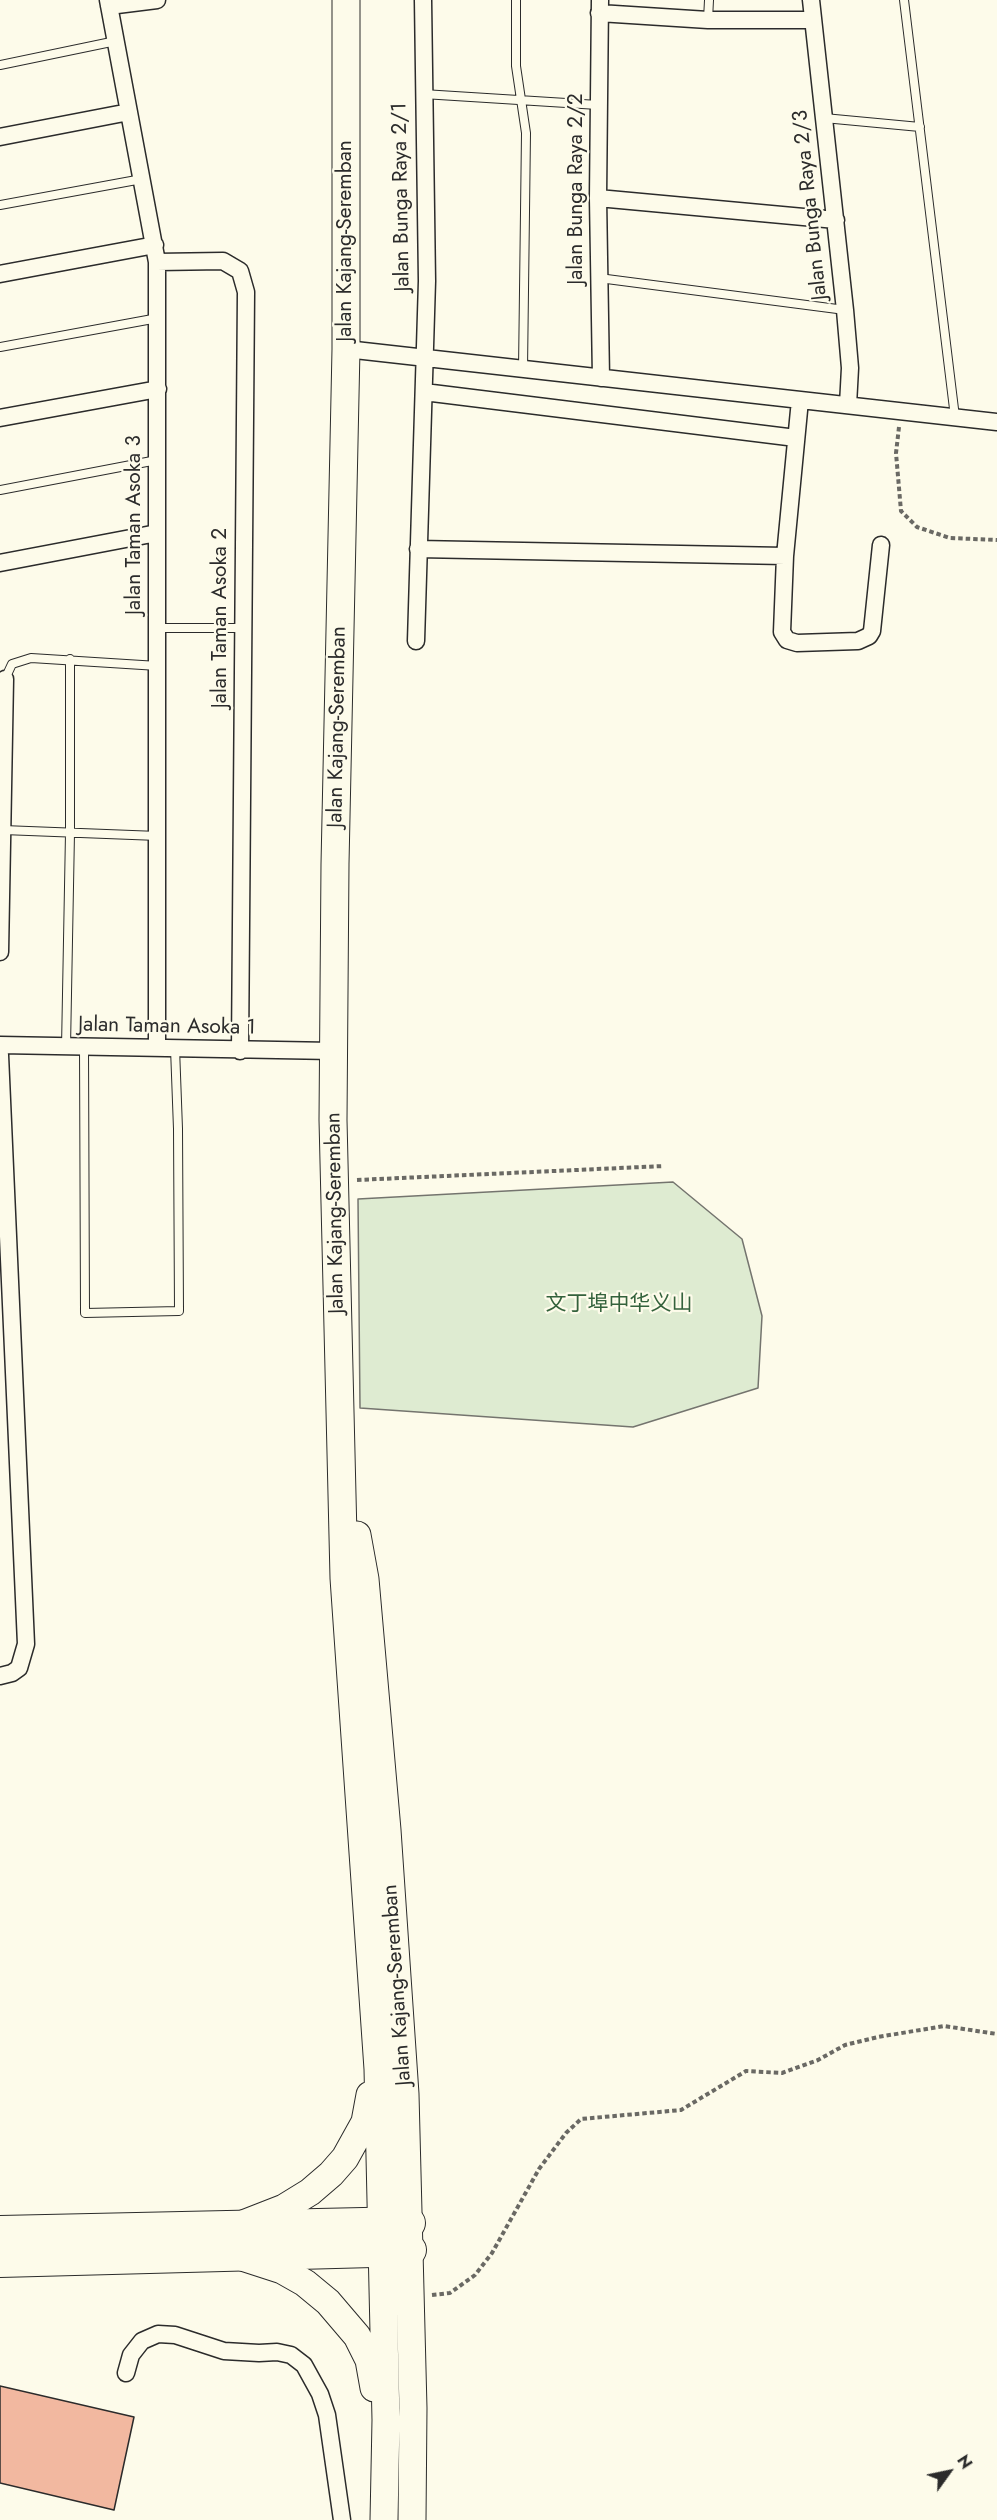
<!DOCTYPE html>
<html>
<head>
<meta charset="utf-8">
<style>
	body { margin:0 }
	#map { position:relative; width:997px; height:2520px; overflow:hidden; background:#fdfbea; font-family:Jost,sans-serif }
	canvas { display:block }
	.north { position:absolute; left:919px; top:2442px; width:60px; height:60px; -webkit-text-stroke:4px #fdfbea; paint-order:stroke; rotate:57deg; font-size:16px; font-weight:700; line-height:24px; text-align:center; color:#2b2b2b }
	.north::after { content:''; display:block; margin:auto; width:21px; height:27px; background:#2b2b2b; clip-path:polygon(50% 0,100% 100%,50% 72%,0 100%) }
</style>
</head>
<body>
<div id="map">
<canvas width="997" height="2520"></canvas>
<div class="north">N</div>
</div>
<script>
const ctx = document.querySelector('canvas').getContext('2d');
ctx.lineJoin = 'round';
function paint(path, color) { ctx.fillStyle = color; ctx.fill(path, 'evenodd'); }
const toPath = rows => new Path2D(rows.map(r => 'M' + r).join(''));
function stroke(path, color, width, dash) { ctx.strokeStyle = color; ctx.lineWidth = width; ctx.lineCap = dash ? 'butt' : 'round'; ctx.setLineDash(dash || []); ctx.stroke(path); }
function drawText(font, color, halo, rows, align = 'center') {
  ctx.font = font + ' Jost,"Noto Sans SC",sans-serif'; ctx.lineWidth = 4.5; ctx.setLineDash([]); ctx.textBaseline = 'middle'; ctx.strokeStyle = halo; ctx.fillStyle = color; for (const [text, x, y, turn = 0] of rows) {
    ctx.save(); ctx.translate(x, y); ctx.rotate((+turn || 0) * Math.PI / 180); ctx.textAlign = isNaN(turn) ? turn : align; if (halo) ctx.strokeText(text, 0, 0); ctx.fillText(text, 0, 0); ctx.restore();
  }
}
const green = toPath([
	[673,1182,742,1239,762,1316,758,1388,633,1427,360,1408,358,1199,673,1182]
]);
paint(green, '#deebd1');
stroke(green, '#74746e', 1.5);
const building = toPath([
	[0,2386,134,2417,114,2510,0,2483,0,2386]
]);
paint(building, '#f2b8a0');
stroke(building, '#2b2b2b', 1.5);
const service = toPath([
	[516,0,516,66,526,133,523,369],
	[904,0,955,417],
	[708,20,709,0],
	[0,65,116,41],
	[423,94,598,105],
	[824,118,920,127],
	[0,205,142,179],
	[599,278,845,310],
	[0,347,158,318],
	[0,490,157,460],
	[158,628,243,628],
	[5,679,12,664,31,658,158,666],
	[3,830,158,836],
	[66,1047,70,833,70,659],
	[84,1048,85,1313,179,1311,178,1129,175,1048]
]);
const minor = toPath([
	[108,0,157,262,157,1048],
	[600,0,598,198,601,378],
	[811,0,845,310,850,368,848,405],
	[109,6,157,0],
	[599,13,708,20,813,20],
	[0,137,129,112],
	[598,198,836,220],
	[157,262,223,261,240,271,246,292,240,1051],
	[0,274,155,245],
	[346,349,997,422],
	[424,392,796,438],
	[800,400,785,556,782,632,787,640,797,643,858,641,869,636,872,631,881,545],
	[0,418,158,389],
	[418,549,785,556],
	[0,563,157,533],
	[416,641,427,281,423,0],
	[0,952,5,679],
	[0,1045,333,1051],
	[0,1055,26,1644,19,1668,12,1673,0,1676],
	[126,2373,131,2355,142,2341,158,2334,175,2335,224,2351,259,2353,277,2352,291,2355,304,2365,320,2394,327,2415,342,2520]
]);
const primary = toPath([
	[346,0,346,349,335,864,333,1120,344,1578,378,2069,386,2420,384,2520],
	[357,1535,365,1579,387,1830,405,2094,413,2408,412,2520],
	[243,2224,284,2208,310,2192,331,2174,345,2158,365,2122,370,2095],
	[245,2258,282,2270,305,2283,328,2302,357,2336,369,2360,374,2388]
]);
const motorway = toPath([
	[0,2232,409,2223],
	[0,2261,410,2250]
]);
stroke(service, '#2b2b2b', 10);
stroke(minor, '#2b2b2b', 19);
stroke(primary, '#2b2b2b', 29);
stroke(motorway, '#2b2b2b', 34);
stroke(toPath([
	[899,427,896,453,901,511,917,527,950,538,997,540],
	[357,1180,664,1166],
	[432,2295,450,2293,475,2275,492,2253,539,2169,566,2133,581,2119,681,2110,746,2071,782,2073,818,2060,845,2045,878,2037,944,2026,997,2034]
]), '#6a6964', 4, [4.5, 3]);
stroke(service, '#fdfbea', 8);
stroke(minor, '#fdfbea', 16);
stroke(primary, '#fdfbea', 27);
stroke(motorway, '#fdfbea', 32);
drawText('21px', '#2b2b2b', '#fdfbea', [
	["Jalan Bunga Raya 2/2",577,189,-90],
	["Jalan Bunga Raya 2/1",402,197,-91],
	["Jalan Bunga Raya 2/3",811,205,-96],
	["Jalan Kajang-Seremban",346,241,-90],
	["Jalan Taman Asoka 3",135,525,-90],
	["Jalan Taman Asoka 2",221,618,-90],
	["Jalan Kajang-Seremban",338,727,-89],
	["Jalan Taman Asoka 1",167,1027,1],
	["Jalan Kajang-Seremban",336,1213,-91],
	["Jalan Kajang-Seremban",398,1985,-94]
]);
drawText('21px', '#34623c', '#fdfbea', [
	["文丁埠中华义山",619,1305]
]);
</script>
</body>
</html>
